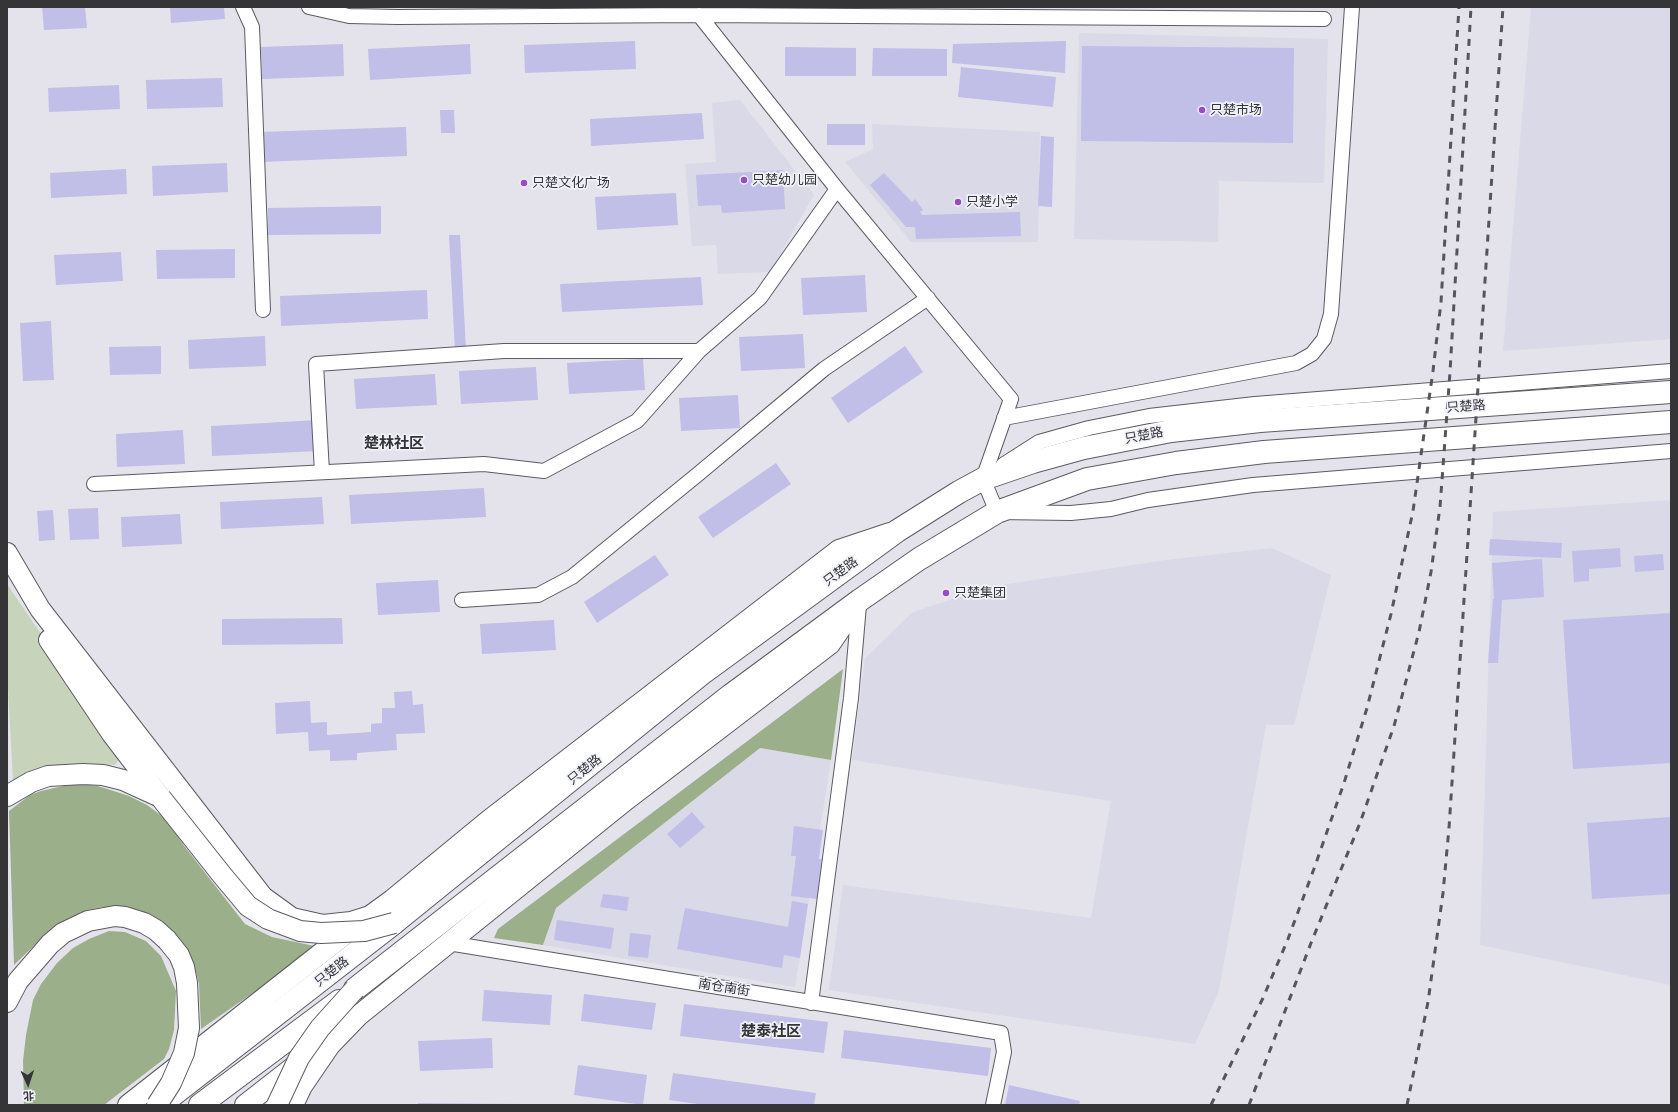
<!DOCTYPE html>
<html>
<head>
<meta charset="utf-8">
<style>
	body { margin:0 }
	#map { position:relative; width:1678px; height:1112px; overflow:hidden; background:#e4e3eb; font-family:Helvetica,"Noto Sans SC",sans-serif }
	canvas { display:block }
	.frame { position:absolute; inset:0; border:8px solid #353538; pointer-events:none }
	.north { position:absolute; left:8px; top:1064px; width:40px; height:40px; -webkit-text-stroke:3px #f1f1f9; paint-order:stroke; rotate:177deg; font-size:11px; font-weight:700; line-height:16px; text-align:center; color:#353538 }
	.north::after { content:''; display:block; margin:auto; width:14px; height:18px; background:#353538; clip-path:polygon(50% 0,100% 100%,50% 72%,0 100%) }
</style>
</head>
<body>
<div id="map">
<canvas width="1678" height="1112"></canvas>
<div class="frame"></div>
<div class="north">北</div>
</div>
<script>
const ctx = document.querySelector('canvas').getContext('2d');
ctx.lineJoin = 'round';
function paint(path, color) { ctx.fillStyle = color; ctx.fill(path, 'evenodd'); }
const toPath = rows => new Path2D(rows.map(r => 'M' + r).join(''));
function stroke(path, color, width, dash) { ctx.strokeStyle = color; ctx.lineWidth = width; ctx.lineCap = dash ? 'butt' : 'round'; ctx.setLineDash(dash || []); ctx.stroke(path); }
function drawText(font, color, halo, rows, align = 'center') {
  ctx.font = font + ' Helvetica,"Noto Sans SC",sans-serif'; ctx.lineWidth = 3.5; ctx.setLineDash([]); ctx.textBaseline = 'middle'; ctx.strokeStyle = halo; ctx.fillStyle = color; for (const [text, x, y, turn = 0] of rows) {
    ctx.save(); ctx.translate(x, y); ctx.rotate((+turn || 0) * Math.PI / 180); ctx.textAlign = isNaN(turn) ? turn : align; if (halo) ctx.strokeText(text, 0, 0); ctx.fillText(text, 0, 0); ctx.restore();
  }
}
paint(toPath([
	[1531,7,1671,7,1671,339,1503,351],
	[1079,33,1328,39,1324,183,1219,181,1218,242,1074,239],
	[740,100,814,195,770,272,718,274,716,245,692,246,685,164,716,162,712,103],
	[872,124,1040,132,1038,242,911,242,845,162,873,149],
	[1671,500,1671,985,1480,945,1493,512],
	[1272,548,1331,575,1294,725,1266,725,1219,991,1195,1044,829,990,843,885,1091,918,1111,801,852,760,865,658,913,612,988,587,1166,560],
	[760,748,831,760,795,987,543,945,556,908]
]), '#d9d9e8');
paint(toPath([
	[7,584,123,754,115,765,81,763,59,765,43,767,13,781,7,670]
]), '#c7d4bb');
paint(toPath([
	[843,669,831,760,760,748,556,908,543,945,494,938,498,929],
	[82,784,98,786,129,796,147,805,166,819,185,847,245,924,272,937,319,947,201,1029,199,984,195,968,177,936,152,915,124,907,103,907,88,910,70,918,47,933,14,965,9,811,30,795,41,791,63,786],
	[109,931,125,932,146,941,161,956,176,991,174,1030,169,1049,164,1059,104,1105,24,1105,23,1061,26,1035,33,1000,41,984,57,963,73,948,89,939]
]), '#9baf8a');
paint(toPath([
	[42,7,85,7,87,28,44,30],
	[170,7,224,7,225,19,171,23],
	[635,41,636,69,525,73,524,45],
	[1066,41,1065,73,952,63,953,44],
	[343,44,344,76,262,79,261,47],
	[470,44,471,74,370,80,368,49],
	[1082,46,1294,48,1293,143,1081,141],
	[785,47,856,48,856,76,785,76],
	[873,48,947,49,947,76,872,76],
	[961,67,1056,77,1053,107,958,97],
	[222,78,223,107,147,109,146,80],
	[119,85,120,109,49,112,48,88],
	[440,110,454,110,455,133,441,133],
	[702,113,704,139,591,146,590,119],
	[827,124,865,124,865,145,827,145],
	[406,127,407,156,261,162,260,132],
	[1041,136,1054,137,1052,207,1038,206],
	[227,163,228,192,153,196,152,166],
	[126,169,127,194,51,198,50,173],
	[783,170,785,209,722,213,721,205,698,206,696,175],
	[884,173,912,202,915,199,923,210,920,212,922,215,1020,212,1021,236,916,239,915,227,906,227,870,185],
	[676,193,678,225,597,230,595,197],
	[381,206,381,234,268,235,268,208],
	[449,235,460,235,466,351,455,352],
	[235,249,235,278,157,279,156,250],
	[121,252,123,281,56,285,54,255],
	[865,275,867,312,803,315,801,278],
	[701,277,703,305,562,312,560,284],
	[427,290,428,319,281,326,280,296],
	[51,321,54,380,23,381,20,323],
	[803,334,805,368,741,371,739,337],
	[265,336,266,366,189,369,188,340],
	[161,346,161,374,110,375,109,347],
	[905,346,923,372,848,423,831,398],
	[643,359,645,390,569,394,567,363],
	[536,367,538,400,461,404,459,371],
	[435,374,437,405,356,409,354,379],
	[738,395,740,428,681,431,679,398],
	[318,420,319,451,212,456,211,426],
	[183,430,185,464,117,467,116,434],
	[776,463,791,484,713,538,698,517],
	[484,488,486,517,351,524,349,495],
	[322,497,324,524,221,529,220,502],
	[98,508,99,539,70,540,68,509],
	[53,510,55,540,39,541,37,511],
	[180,514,182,544,122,547,121,517],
	[1490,539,1562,543,1561,558,1489,555],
	[1620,548,1621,567,1589,569,1589,581,1574,582,1572,551],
	[1663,554,1664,570,1635,572,1634,556],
	[655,555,669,575,597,623,584,602],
	[1542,559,1544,597,1502,600,1498,663,1488,663,1493,599,1494,599,1492,563],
	[438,580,440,612,378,615,376,583],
	[1671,613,1671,763,1573,769,1563,620],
	[342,618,343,644,222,645,222,619],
	[554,620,556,650,482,654,480,624],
	[412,691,413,705,423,704,425,733,396,734,397,750,357,753,357,760,330,761,330,750,309,751,308,732,276,734,275,703,310,701,311,723,327,722,327,735,371,732,371,724,382,723,382,708,395,708,394,692],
	[692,812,705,827,680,848,667,834],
	[1671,817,1671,894,1592,899,1587,823],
	[794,826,823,830,819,859,822,859,817,899,791,896,796,856,791,856],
	[603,894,629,897,627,911,600,907],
	[792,901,808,904,800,958,784,955,782,968,677,949,685,908,788,927],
	[557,920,614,928,611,949,554,940],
	[630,933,651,935,648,958,628,956],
	[484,990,552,995,550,1025,482,1021],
	[584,994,656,1003,652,1030,581,1021],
	[684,1004,828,1022,824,1053,680,1036],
	[844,1030,991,1048,988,1076,841,1058],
	[492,1038,493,1068,420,1071,418,1041],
	[578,1065,647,1075,643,1105,574,1095],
	[673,1073,816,1093,814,1105,705,1105,669,1100],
	[1009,1085,1080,1101,1079,1105,1005,1105],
	[418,1103,523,1104,523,1105,418,1105]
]), '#c1bee7');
const street = toPath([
	[243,7,252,27,263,310],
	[309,7,349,16,398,17,699,15,1324,19],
	[699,15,837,189,1011,399,983,479,997,512,1071,513,1111,509,1148,500,1253,485,1671,451],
	[1004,418,1296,363,1312,354,1324,339,1331,314,1352,7],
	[1003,465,1039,442,1089,428,1149,416,1255,404,1671,371],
	[322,472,316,364,504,351,699,351],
	[94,484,484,464,544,471,637,421,699,351,760,298,837,189],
	[462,600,538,595,572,577,697,475,824,369,928,298],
	[448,943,1001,1033,1004,1052,993,1105],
	[811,1003,851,698,859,605]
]);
const secondary = toPath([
	[7,553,40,609,263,897,292,918,323,925,351,922,370,916,392,900,488,821,839,550,890,533],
	[49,640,112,734,161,798],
	[7,796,31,782,48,776,83,774,103,775,123,780,158,796],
	[7,1002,18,981,50,944,63,933,88,921,115,916,125,917,144,923,156,930,167,940],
	[128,1105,357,925],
	[245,1105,300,1062],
	[293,1105,302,1086,330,1045,358,1016,626,800,830,644,856,606]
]);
const primary = toPath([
	[160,1105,394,923],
	[200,1105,339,1001]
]);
const highway = toPath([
	[394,923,704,672,897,531,959,492,983,479,1033,462,1084,448,1171,431,1260,421,1671,392],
	[355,989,731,695,860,600,919,559,997,512,1087,479,1176,463,1264,452,1671,422]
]);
stroke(street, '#5c5b62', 16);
stroke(secondary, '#5c5b62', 22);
stroke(primary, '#5c5b62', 24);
stroke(highway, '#5c5b62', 24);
stroke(street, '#fff', 14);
stroke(secondary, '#fff', 20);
stroke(primary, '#fff', 22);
stroke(highway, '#fff', 22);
stroke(toPath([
	[1211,1105,1263,998,1288,939,1315,866,1344,783,1367,708,1391,614,1413,511,1433,371,1441,302,1459,7],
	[1249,1105,1311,943,1360,823,1394,726,1419,632,1431,572,1440,507,1450,372,1471,7],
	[1407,1105,1428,1002,1443,893,1449,828,1503,7]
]), '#56565a', 3, [7, 7]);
const secondaryBridge = toPath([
	[161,798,222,875,248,906,268,919,300,931,321,933,364,931,394,923],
	[157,1105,171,1083,184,1053,189,1028,187,983,184,967,179,955,167,940],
	[277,1105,299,1058,320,1028,355,989]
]);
stroke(secondaryBridge, '#5c5b62', 22, []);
stroke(secondaryBridge, '#fff', 20);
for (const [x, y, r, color] of [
	[1202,110,4,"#984dc0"],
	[744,180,4,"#984dc0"],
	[524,183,4,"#984dc0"],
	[958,202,4,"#984dc0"],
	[946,593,4,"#984dc0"]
]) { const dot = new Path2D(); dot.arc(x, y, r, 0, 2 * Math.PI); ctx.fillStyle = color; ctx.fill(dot); stroke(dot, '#f1f1f9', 1.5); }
drawText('13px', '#353538', '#f1f1f9', [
	["只楚市场",1210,110],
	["只楚幼儿园",752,180],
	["只楚文化广场",532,183],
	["只楚小学",966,202],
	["只楚集团",954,593]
], 'left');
drawText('13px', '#353538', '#f1f1f9', [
	["只楚路",1466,407,-4],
	["只楚路",1144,436,-11],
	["只楚路",841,572,-36],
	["只楚路",585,770,-39],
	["只楚路",332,972,-38],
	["南仓南街",724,988,9]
]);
drawText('bold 15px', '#353538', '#f1f1f9', [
	["楚林社区",394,444],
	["楚泰社区",771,1032]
]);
</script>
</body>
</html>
